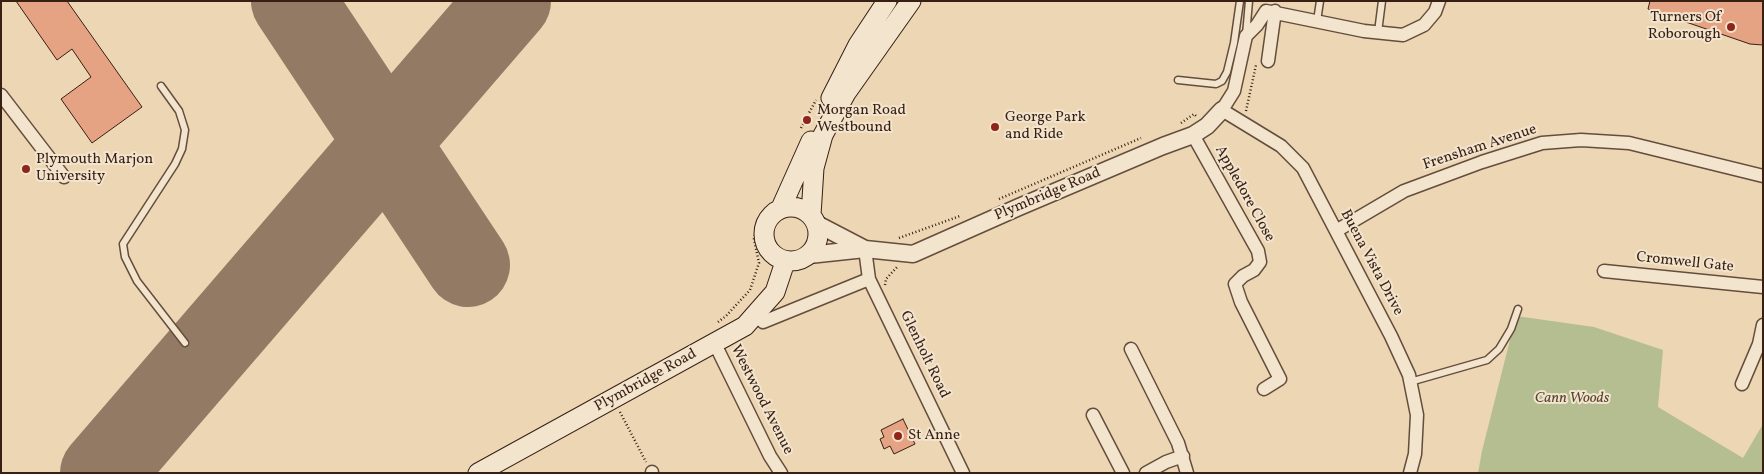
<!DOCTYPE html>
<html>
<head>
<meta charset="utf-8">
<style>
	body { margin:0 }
	#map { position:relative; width:1764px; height:474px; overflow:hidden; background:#ecd6b4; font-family:Vollkorn,serif }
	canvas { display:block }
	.frame { position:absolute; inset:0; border:2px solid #371f14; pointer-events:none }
</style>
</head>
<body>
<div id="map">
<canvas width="1764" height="474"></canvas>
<div class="frame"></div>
</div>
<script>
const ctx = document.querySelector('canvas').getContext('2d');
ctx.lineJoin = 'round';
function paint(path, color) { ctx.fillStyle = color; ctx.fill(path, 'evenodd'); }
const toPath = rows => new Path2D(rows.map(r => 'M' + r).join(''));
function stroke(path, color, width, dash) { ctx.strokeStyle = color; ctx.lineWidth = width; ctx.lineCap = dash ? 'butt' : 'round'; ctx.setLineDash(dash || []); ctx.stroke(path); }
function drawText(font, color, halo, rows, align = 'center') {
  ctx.font = font + ' Vollkorn,serif'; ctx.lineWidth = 4; ctx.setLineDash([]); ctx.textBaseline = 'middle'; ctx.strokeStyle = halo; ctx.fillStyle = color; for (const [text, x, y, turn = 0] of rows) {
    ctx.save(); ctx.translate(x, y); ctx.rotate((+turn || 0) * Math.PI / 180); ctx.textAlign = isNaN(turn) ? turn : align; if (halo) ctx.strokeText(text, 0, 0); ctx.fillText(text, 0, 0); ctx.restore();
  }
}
paint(toPath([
	[1516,316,1594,327,1663,350,1658,407,1743,458,1763,424,1763,473,1478,473,1482,451]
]), '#b4be90');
stroke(toPath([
	[293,1,468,265],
	[102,473,509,1]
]), '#927a64', 84);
const building = toPath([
	[16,1,67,1,142,107,92,143,61,99,91,77,72,49,57,60,16,1],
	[1650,1,1763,1,1763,45,1750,44,1648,9,1650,1],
	[903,419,915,444,894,454,890,446,884,449,880,439,884,437,881,430,903,419]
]);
paint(building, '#e6a384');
stroke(building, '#371f14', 1);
const service = toPath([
	[1317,21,1320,1],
	[1378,32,1382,1],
	[1246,35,1249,1],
	[1178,80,1216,84,1222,81,1227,72,1234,43,1240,1],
	[161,86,179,111,185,130,182,149,175,164,123,244,125,257,137,281,185,343],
	[1410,382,1487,360,1499,349,1511,329,1518,309]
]);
const minor = toPath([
	[1268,61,1275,11],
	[1,95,64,177],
	[1193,135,1258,251,1260,262,1254,270,1243,276,1235,284,1241,302,1280,379,1264,389],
	[1336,231,1404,191,1482,162,1542,143,1581,140,1629,143,1763,176],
	[865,249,869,279,963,473],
	[1604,271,1763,287],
	[763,322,869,279],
	[714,342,770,456,781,473],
	[1131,349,1178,443,1187,473],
	[1742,384,1759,344,1763,325],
	[1093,415,1123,473],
	[652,472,652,473],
	[1146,473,1166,462,1183,456],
	[1410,473,1415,454,1417,415,1409,375,1391,336,1303,168,1281,146,1222,110,1234,91,1246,36,1257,25,1266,11,1364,31,1403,35,1424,25,1435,12,1439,1]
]);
const tertiary = toPath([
	[817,224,865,249],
	[809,255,865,249,913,254,1019,207,1163,146,1193,135,1207,126,1222,110]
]);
const secondary = toPath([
	[831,98,858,45,887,1],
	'764 234a27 27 0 1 1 54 0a27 27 0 1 1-54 0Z',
	[781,208,811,141],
	[811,215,814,168,823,135,846,93,911,1],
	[478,473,745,326,775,292,785,262]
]);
stroke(service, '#644d3c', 9);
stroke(minor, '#644d3c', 15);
stroke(tertiary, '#644d3c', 19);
stroke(secondary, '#371f14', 21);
stroke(toPath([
	[1246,111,1256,65],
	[1181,123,1194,114,1197,117],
	[801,128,816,100],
	[999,199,1141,138],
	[899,238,960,216],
	[885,285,886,279,898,266],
	[718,322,726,316,750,290,759,263,754,239,759,217,766,209],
	[620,412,646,462]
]), '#371f14', 2.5, [1, 2.5]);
stroke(service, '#f3e4ce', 6);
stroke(minor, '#f3e4ce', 12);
stroke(tertiary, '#f3e4ce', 16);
stroke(secondary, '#f3e4ce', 19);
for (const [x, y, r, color] of [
	[1731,27,5,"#8f2418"],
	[807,120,5,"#8f2418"],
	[995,127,5,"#8f2418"],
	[26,169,5,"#8f2418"],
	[898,436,5,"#8f2418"]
]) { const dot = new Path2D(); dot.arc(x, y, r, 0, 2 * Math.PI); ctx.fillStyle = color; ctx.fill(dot); stroke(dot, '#f3e4ce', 2); }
drawText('15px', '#371f14', '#f3e4ce', [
	["Turners Of",1721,18,"right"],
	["Roborough",1721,35,"right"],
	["Morgan Road",817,111],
	["Westbound",817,128],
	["George Park",1005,118],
	["and Ride",1005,135],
	["Plymouth Marjon",36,160],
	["University",36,177],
	["St Anne",908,436]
], 'left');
drawText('15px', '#371f14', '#f3e4ce', [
	["Frensham Avenue",1480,148,-18],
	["Appledore Close",1244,194,61],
	["Plymbridge Road",1048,195,-23],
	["Buena Vista Drive",1371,263,62],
	["Cromwell Gate",1685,263,6],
	["Glenholt Road",924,355,64],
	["Plymbridge Road",646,381,-29],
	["Westwood Avenue",761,400,63]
]);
drawText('italic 15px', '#564733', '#f3e4ce', [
	["Cann Woods",1572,399]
]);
</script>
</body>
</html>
